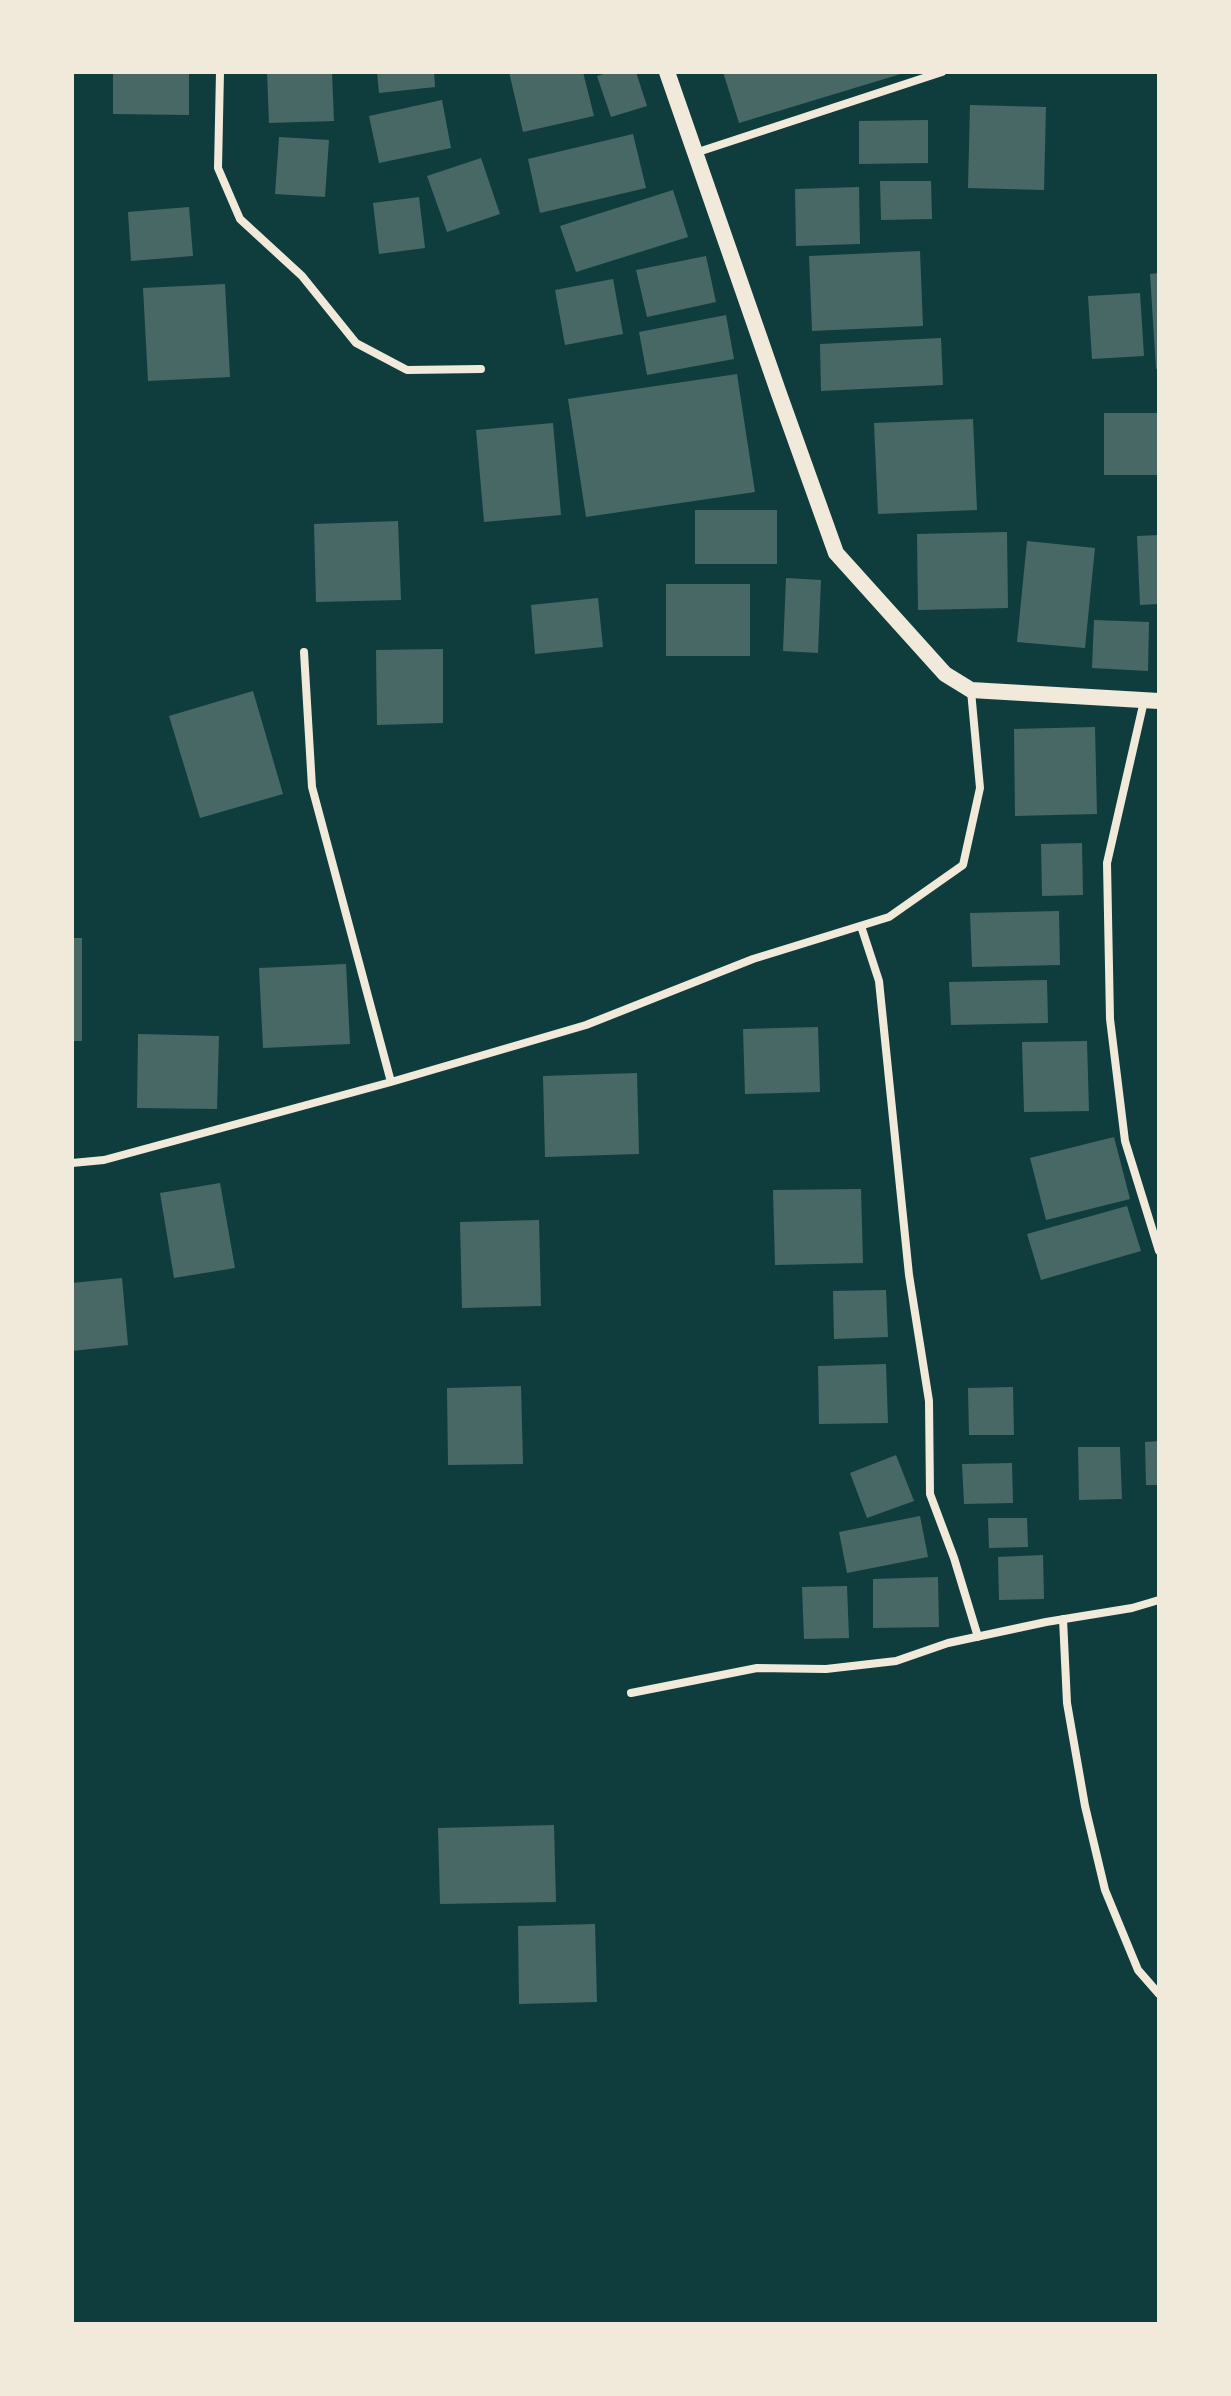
<!DOCTYPE html>
<html>
<head>
<meta charset="utf-8">
<style>
	body { margin:0 }
	#map { position:relative; width:1231px; height:2396px; overflow:hidden; background:#0f3d3e; font-family:Inter,sans-serif }
	canvas { display:block }
	.frame { position:absolute; inset:0; border:74px solid #f1e9da; pointer-events:none }
</style>
</head>
<body>
<div id="map">
<canvas width="1231" height="2396"></canvas>
<div class="frame"></div>
</div>
<script>
const ctx = document.querySelector('canvas').getContext('2d');
ctx.lineJoin = 'round';
function paint(path, color) { ctx.fillStyle = color; ctx.fill(path, 'evenodd'); }
const toPath = rows => new Path2D(rows.map(r => 'M' + r).join(''));
function stroke(path, color, width, dash) { ctx.strokeStyle = color; ctx.lineWidth = width; ctx.lineCap = dash ? 'butt' : 'round'; ctx.setLineDash(dash || []); ctx.stroke(path); }
paint(toPath([
	[113,72,189,72,189,115,113,114],
	[267,72,332,72,334,121,269,123],
	[377,72,434,72,435,87,379,93],
	[509,72,583,72,594,116,523,132],
	[610,72,636,72,647,106,611,117,597,76],
	[723,72,904,72,904,73,739,123],
	[442,100,451,148,379,163,369,116],
	[970,105,1046,107,1044,190,968,188],
	[928,120,928,163,859,164,859,121],
	[633,134,646,188,540,213,528,159],
	[279,137,329,140,325,197,275,194],
	[481,158,500,214,447,232,427,176],
	[880,181,931,181,932,219,881,220],
	[859,187,860,244,796,246,795,189],
	[673,190,688,237,576,272,560,226],
	[419,197,425,248,379,254,373,203],
	[189,207,193,256,131,261,128,212],
	[920,251,923,326,812,331,809,256],
	[706,256,716,302,647,317,636,270],
	[1159,273,1159,368,1156,369,1150,274],
	[613,279,623,334,565,345,555,290],
	[225,284,230,377,148,381,143,288],
	[1140,293,1144,356,1092,359,1088,296],
	[726,315,734,359,647,375,639,332],
	[941,338,943,385,821,391,820,344],
	[737,374,755,492,586,517,568,399],
	[1104,413,1159,413,1159,475,1104,475],
	[973,419,977,510,878,514,874,423],
	[553,423,561,515,484,522,476,430],
	[695,510,777,510,777,564,695,564],
	[398,521,401,600,316,602,314,524],
	[1007,532,1008,608,918,610,917,534],
	[1159,535,1159,604,1140,605,1137,536],
	[1027,541,1095,548,1085,648,1017,642],
	[786,578,821,580,818,653,783,651],
	[666,584,750,584,750,656,666,656],
	[598,598,603,647,535,654,531,605],
	[1094,620,1149,622,1148,671,1092,668],
	[443,649,443,723,377,725,376,650],
	[253,691,283,794,200,818,169,716],
	[1095,727,1097,814,1015,816,1014,729],
	[1082,843,1083,895,1042,896,1041,844],
	[1059,911,1060,965,972,967,970,913],
	[72,938,82,938,82,1041,72,1041],
	[346,964,350,1044,263,1048,259,968],
	[1047,980,1048,1023,951,1025,949,982],
	[818,1027,820,1092,745,1094,743,1029],
	[138,1034,219,1036,217,1109,137,1108],
	[1087,1041,1089,1111,1024,1112,1022,1042],
	[637,1073,639,1154,545,1157,543,1076],
	[1114,1137,1130,1199,1046,1220,1030,1158],
	[220,1183,235,1268,174,1278,160,1193],
	[861,1189,863,1263,775,1265,773,1190],
	[1127,1206,1141,1251,1041,1280,1027,1234],
	[539,1220,541,1306,462,1308,460,1222],
	[122,1278,128,1345,72,1351,72,1283],
	[886,1290,888,1337,834,1339,833,1291],
	[886,1364,888,1423,819,1424,818,1366],
	[521,1386,523,1464,448,1465,447,1388],
	[1013,1387,1014,1435,969,1435,968,1388],
	[1159,1441,1159,1485,1146,1485,1145,1442],
	[1078,1447,1120,1447,1122,1499,1079,1500],
	[896,1455,914,1501,867,1518,850,1473],
	[1012,1463,1013,1503,964,1504,962,1464],
	[920,1516,928,1557,847,1573,839,1532],
	[988,1518,1027,1518,1028,1547,989,1548],
	[1043,1555,1044,1599,999,1600,998,1557],
	[938,1577,939,1627,873,1628,873,1579],
	[847,1586,849,1638,804,1639,802,1587],
	[554,1825,556,1902,440,1904,438,1828],
	[595,1924,597,2002,519,2004,518,1926]
]), '#486865');
stroke(toPath([
	[220,72,218,168,240,219,302,276,356,343,407,370,481,369],
	[695,153,942,72],
	[304,652,312,787,391,1082],
	[1144,701,1107,863,1110,1019,1125,1141,1159,1251],
	[861,926,879,981,909,1275,929,1401,930,1494,954,1558,978,1637],
	[72,1163,104,1160,391,1082,586,1025,753,959,889,917,963,865,980,788,971,691],
	[1063,1619,1067,1703,1085,1806,1105,1890,1138,1970,1159,1994],
	[631,1693,757,1668,826,1669,896,1661,948,1643,1046,1622,1132,1608,1159,1600]
]), '#f1e9da', 8);
stroke(toPath([
	[667,72,778,391,836,553,945,674,971,690,1159,701]
]), '#f1e9da', 16);
</script>
</body>
</html>
